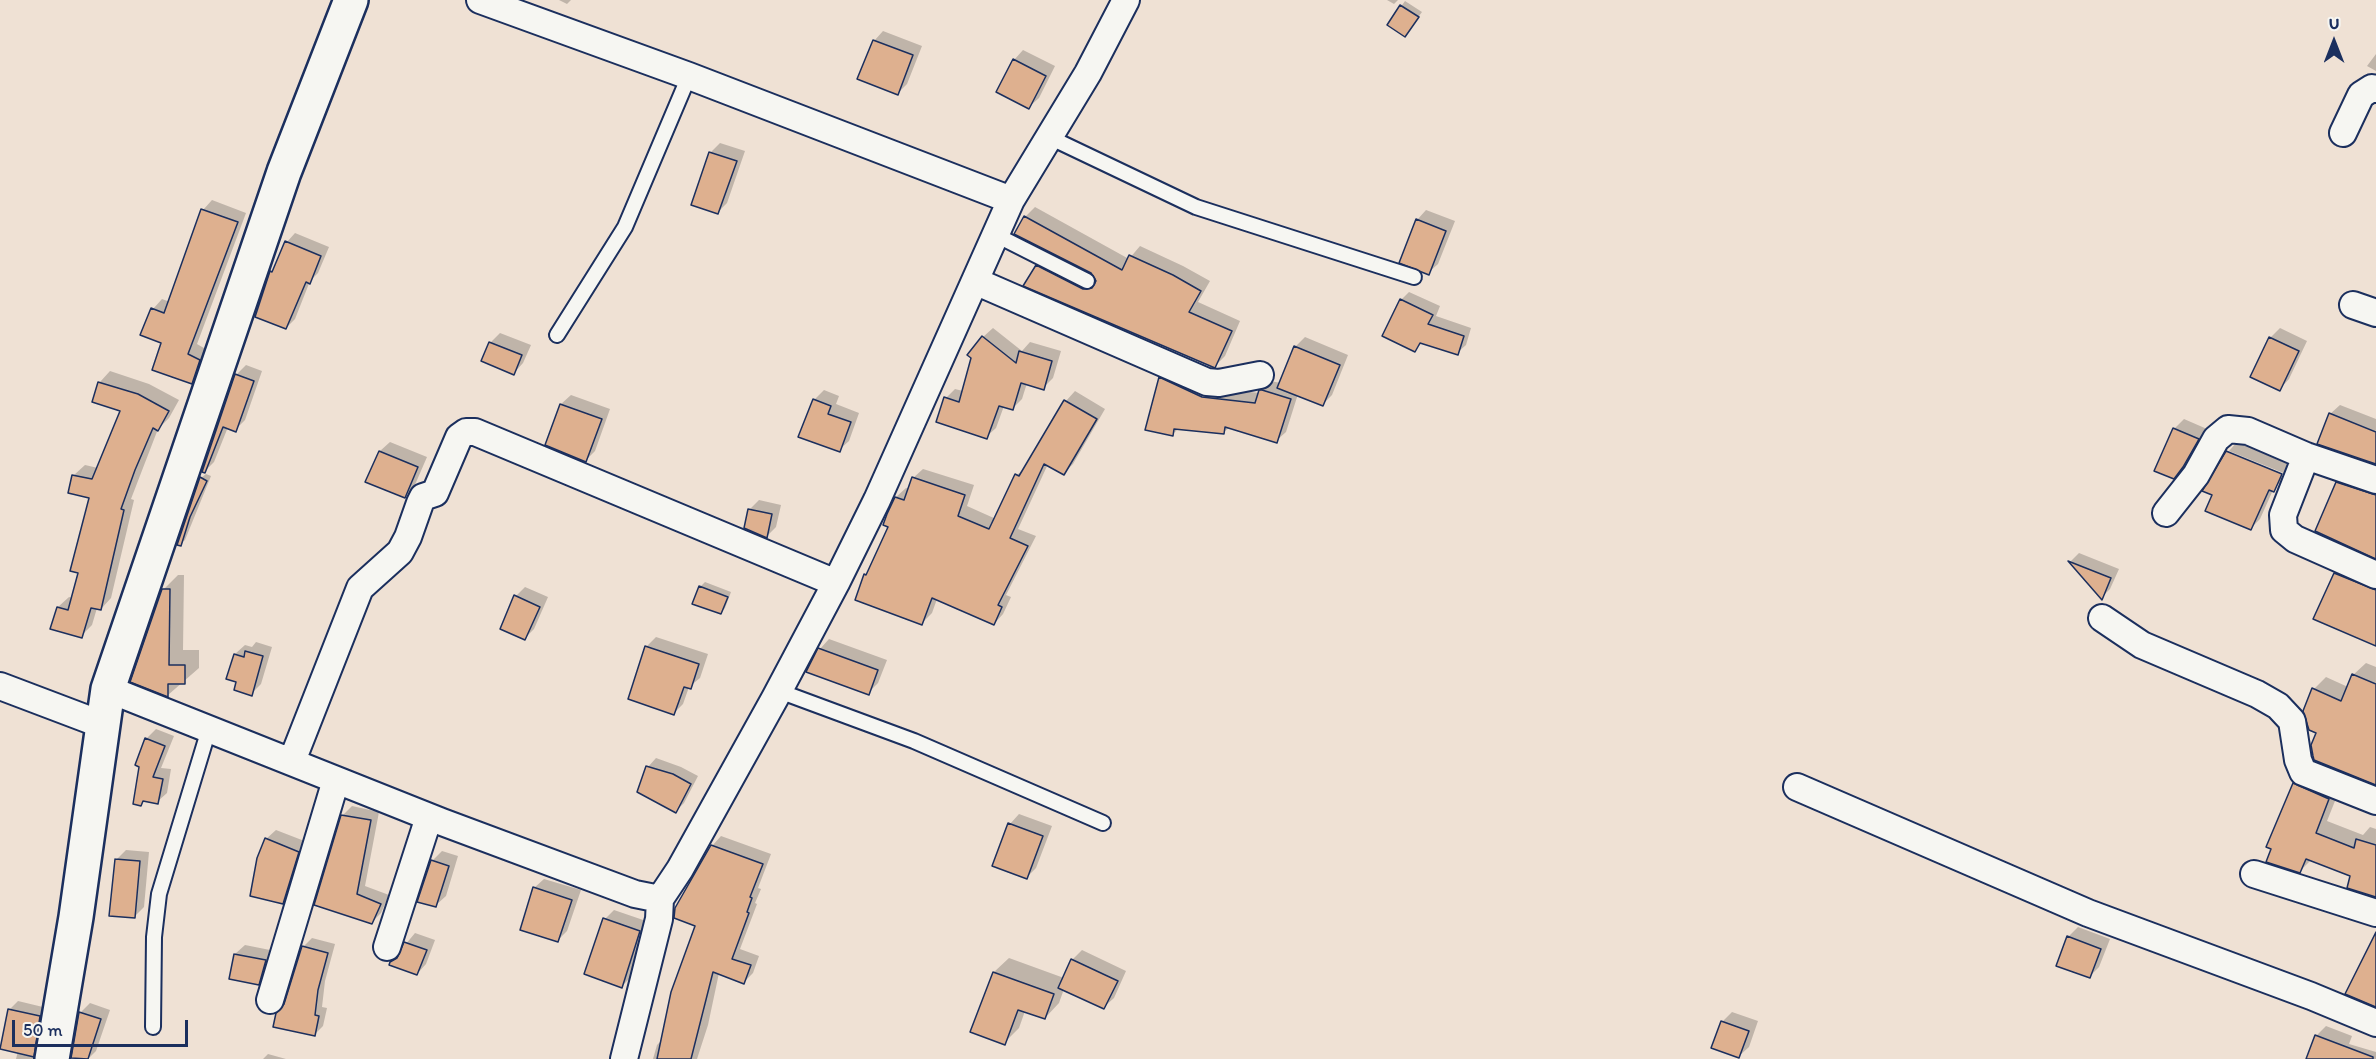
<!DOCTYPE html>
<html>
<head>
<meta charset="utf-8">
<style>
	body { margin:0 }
	#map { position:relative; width:2376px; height:1059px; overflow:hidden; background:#efe1d4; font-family:Itim,sans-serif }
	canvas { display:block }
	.north { position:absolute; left:2304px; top:12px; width:60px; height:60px; -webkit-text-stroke:4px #f6f6f2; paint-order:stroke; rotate:0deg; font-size:16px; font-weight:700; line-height:24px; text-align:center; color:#1b2f5e }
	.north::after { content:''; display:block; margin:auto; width:21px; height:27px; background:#1b2f5e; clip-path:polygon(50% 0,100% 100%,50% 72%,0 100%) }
	.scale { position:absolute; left:12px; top:1020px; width:176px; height:27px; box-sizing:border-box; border:3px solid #1b2f5e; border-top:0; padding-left:8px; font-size:18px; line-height:21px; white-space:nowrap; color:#1b2f5e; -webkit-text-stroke:4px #f6f6f2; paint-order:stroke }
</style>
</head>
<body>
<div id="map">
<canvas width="2376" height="1059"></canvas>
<div class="north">U</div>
<div class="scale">50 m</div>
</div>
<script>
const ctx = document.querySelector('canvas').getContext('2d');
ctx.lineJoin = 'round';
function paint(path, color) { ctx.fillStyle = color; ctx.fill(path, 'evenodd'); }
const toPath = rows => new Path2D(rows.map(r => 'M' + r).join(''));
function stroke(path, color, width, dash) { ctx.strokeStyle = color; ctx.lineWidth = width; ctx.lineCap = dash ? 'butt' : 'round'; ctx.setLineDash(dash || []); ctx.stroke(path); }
paint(toPath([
	[559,0,571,0,567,4],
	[1387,0,1398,0,1394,4],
	[1405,1,1422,12,1405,35,1389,24],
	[883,31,922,46,907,84,898,93,874,41],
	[1023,50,1055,66,1039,98,1029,107,1014,60],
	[2376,54,2376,71,2367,66],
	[720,143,745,151,727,203,718,212,693,204,711,152],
	[212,200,246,213,197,344,209,351,201,372,192,382,163,342,142,334,153,309,162,299,170,302,203,210],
	[1035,207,1129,259,1140,246,1183,266,1210,281,1198,302,1240,321,1225,356,1215,366,1037,266,1047,257,1094,280,1098,280,1092,272,1025,217],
	[1426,210,1455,221,1438,264,1428,273,1417,220],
	[295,233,329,247,318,273,310,281,295,319,286,328,256,316,271,272,276,267,287,242],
	[1409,292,1440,306,1436,316,1471,328,1466,345,1457,353,1423,342,1415,350,1401,300],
	[993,328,1022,351,1030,342,1061,351,1053,378,1043,388,1027,383,1022,399,1013,408,1004,406,996,428,986,437,946,398,955,389,963,391,983,337],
	[2280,328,2307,341,2289,379,2280,389,2270,338],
	[500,333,531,345,523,363,514,373,483,360,491,342],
	[1305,337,1348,355,1332,395,1322,405,1298,394,1286,432,1276,441,1230,427,1224,432,1179,428,1172,435,1160,378,1169,369,1212,388,1260,393,1270,381,1281,383,1295,347],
	[246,365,262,371,245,420,235,430,228,427,214,462,205,471,236,375],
	[110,371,149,384,179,400,169,418,158,429,131,499,134,500,111,598,101,609,97,608,92,625,81,636,58,607,69,597,73,598,80,572,91,497,74,475,85,465,98,468,122,411,93,401,100,382],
	[824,390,839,396,836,404,859,413,849,441,839,450,814,400],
	[1075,391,1105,409,1073,464,1064,473,1048,464,1018,529,1036,536,1006,595,1011,597,1003,614,994,624,937,599,932,613,922,623,866,575,869,572,890,526,896,497,906,488,910,489,913,478,923,469,974,485,967,506,996,519,1017,475,1027,466,1066,401],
	[571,395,610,409,595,451,586,460,561,404],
	[2340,405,2376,419,2376,463,2330,414],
	[2184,419,2207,429,2193,455,2173,477,2174,429],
	[390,442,427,457,414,487,405,497,380,451],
	[2237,442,2290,465,2286,474,2229,451],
	[2228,451,2228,453,2285,477,2273,490,2260,519,2251,528,2214,495,2204,491],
	[2350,471,2376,480,2376,557,2338,483],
	[206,474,211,476,185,540,180,544,201,478],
	[759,500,781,505,776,527,767,536,749,510],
	[2079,553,2119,569,2110,589,2102,597,2071,561],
	[2347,561,2376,574,2376,644,2335,574],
	[178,575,184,575,183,650,199,650,199,668,168,695,163,590],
	[705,582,731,592,725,608,721,613,700,587],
	[525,587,548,597,534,629,525,638,516,596],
	[656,637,708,654,700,678,689,687,683,704,674,713,646,647],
	[829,639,887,660,878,683,868,693,820,649],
	[256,642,272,647,261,684,251,694,238,681,235,654,245,645,252,647],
	[2366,663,2376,667,2376,783,2318,732,2314,689,2326,677,2348,687,2353,675],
	[156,729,174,736,161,768,171,769,167,793,157,802,145,800,141,805,146,739],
	[656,758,681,767,698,776,684,803,676,811,648,767],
	[2307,772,2341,786,2327,821,2363,835,2370,827,2376,829,2376,896,2352,875,2311,860,2300,871,2294,784],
	[352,806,379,812,365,886,389,895,381,913,372,922,316,904,343,815],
	[1019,814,1052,826,1036,868,1027,877,1010,824],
	[276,830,307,842,292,893,283,902,266,839],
	[721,836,771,854,758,888,761,889,755,903,757,904,740,949,759,956,753,973,744,982,719,973,708,1025,697,1059,653,1059,657,1045,663,1039,697,925,712,846],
	[126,850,149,852,144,907,134,917,116,860],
	[442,851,458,856,446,896,436,905,432,861],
	[544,879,581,890,567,931,558,940,534,888],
	[614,910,649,922,632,976,622,986,605,919],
	[2078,927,2110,939,2099,967,2090,976,2068,937],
	[415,933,435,940,426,964,417,974,391,962],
	[312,938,335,944,325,981,322,1007,327,1008,323,1026,314,1035,286,1005,303,947],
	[245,945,275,951,268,974,258,984,235,954],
	[1082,950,1126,971,1114,998,1104,1007,1064,989,1059,1003,1045,1018,1025,1011,1019,1028,1004,1043,994,972,1009,958,1064,978,1072,960],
	[18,1001,47,1008,44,1059,16,1059,18,1051,9,1010],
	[90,1003,110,1010,96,1051,88,1059,80,1059,73,1057,80,1013],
	[1732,1012,1758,1021,1749,1047,1739,1056,1722,1022],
	[2326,1026,2352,1036,2349,1044,2376,1052,2376,1059,2307,1059,2316,1036],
	[268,1054,286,1059,263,1059]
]), '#0003');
const building = toPath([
	[1400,5,1419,17,1405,37,1387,25,1400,5],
	[873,40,913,55,898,95,857,79,873,40],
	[1013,59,1046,76,1029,109,996,92,1013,59],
	[709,152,737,161,718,214,691,205,709,152],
	[201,209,238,222,188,354,200,360,192,384,152,370,161,343,140,335,151,308,164,313,201,209],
	[1024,216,1122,270,1129,255,1173,275,1201,291,1189,312,1232,331,1215,368,1023,286,1036,265,1083,289,1092,288,1096,281,1091,273,1014,234,1024,216],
	[1416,219,1446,231,1429,275,1399,263,1416,219],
	[285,241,321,256,310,284,306,282,286,329,255,317,270,271,272,272,285,241],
	[1400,299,1433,315,1428,324,1464,336,1458,355,1420,343,1415,352,1382,336,1400,299],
	[982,336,1016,363,1019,351,1052,361,1044,390,1021,383,1013,410,999,406,987,439,936,422,944,397,959,402,971,358,967,355,982,336],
	[2269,337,2299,351,2280,391,2250,377,2269,337],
	[489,342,522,355,514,375,481,361,489,342],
	[1294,346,1340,365,1323,406,1277,388,1294,346],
	[235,374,254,381,236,432,223,427,205,473,202,472,235,374],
	[1159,377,1202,397,1255,403,1259,390,1262,390,1291,399,1277,443,1225,427,1224,434,1174,429,1173,436,1145,430,1159,377],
	[98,382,138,394,169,411,158,431,153,428,135,470,121,509,124,510,101,610,91,608,82,638,50,629,57,607,68,610,78,573,70,571,89,498,68,493,72,475,92,479,120,411,92,402,98,382],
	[813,399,831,406,828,414,851,422,840,452,798,437,813,399],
	[1064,400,1097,419,1064,475,1044,464,1010,538,1028,546,998,605,1002,607,994,625,932,598,922,625,855,600,864,574,866,575,888,527,883,525,887,514,895,497,904,500,912,477,965,495,958,516,989,529,1015,474,1019,476,1064,400],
	[560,404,602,419,586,462,545,445,560,404],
	[2329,413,2376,432,2376,464,2317,444,2329,413],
	[2173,428,2199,439,2183,467,2174,479,2154,471,2173,428],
	[379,451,418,467,405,498,365,482,379,451],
	[2226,451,2282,474,2274,492,2269,490,2251,530,2205,511,2212,495,2202,491,2226,451],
	[200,477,207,481,190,517,181,546,177,545,200,477],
	[2336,482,2376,495,2376,559,2315,531,2336,482],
	[748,509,772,514,767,538,744,528,748,509],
	[2068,561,2111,578,2102,600,2068,561],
	[2334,573,2376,590,2376,646,2313,619,2334,573],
	[699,586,728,597,721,614,692,604,699,586],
	[162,589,170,589,169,665,185,665,185,684,168,684,168,697,130,682,162,589],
	[514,595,540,607,525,640,500,629,514,595],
	[645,646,699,664,691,689,684,687,674,715,628,699,645,646],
	[818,648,878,670,869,695,806,672,818,648],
	[245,651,263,656,252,696,234,690,236,682,226,679,234,654,244,657,245,651],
	[2352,674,2376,684,2376,785,2314,760,2313,756,2311,745,2316,733,2309,730,2303,711,2312,688,2341,701,2352,674],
	[145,738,165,746,153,777,163,779,158,804,143,801,141,806,133,804,139,767,135,765,145,738],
	[646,766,673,774,691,784,676,813,637,792,646,766],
	[2293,783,2329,799,2316,833,2354,848,2356,839,2376,845,2376,897,2347,888,2350,876,2306,859,2300,873,2266,862,2271,849,2266,847,2293,783],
	[341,815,371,820,357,894,381,904,372,924,314,905,341,815],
	[1008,823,1043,836,1027,879,992,866,1008,823],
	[265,838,299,852,283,904,250,896,257,858,265,838],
	[711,845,763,864,750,897,752,898,747,912,749,913,732,959,751,965,744,984,713,972,691,1059,657,1059,671,992,695,926,674,918,675,908,711,845],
	[115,859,140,861,135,918,109,916,115,859],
	[431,860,449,866,436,907,417,902,431,860],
	[533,887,572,900,558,942,520,930,533,887],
	[603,918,640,931,622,988,584,974,603,918],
	[2376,932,2376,1007,2345,994,2376,932],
	[2067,936,2101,949,2090,978,2056,966,2067,936],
	[404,942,427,950,417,975,389,965,390,962,397,958,404,942],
	[302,946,328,953,318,990,315,1015,319,1016,315,1036,273,1027,276,1013,284,1004,302,946],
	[234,954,266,960,259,985,229,979,234,954],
	[1071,959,1118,981,1104,1009,1058,988,1071,959],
	[993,972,1054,994,1045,1019,1018,1010,1005,1045,970,1032,993,972],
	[8,1009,40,1016,34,1057,0,1049,8,1009],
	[79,1012,101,1019,88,1059,71,1058,79,1012],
	[1721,1021,1749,1031,1739,1058,1711,1048,1721,1021],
	[2315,1035,2373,1057,2373,1059,2306,1059,2315,1035]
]);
paint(building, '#deb08f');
stroke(building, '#1b2f5e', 1.5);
const lane = toPath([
	[1049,137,1196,207,1414,277],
	[996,235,1087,281],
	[557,335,625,227,689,76],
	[779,691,914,741,1103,823],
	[153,1027,154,937,159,894,209,729]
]);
const street = toPath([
	[480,0,689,76,1011,200],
	[2343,133,2361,95,2372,88,2376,89],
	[975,281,1207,382,1219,383,1260,375],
	[2353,305,2376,313],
	[2306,456,2283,515,2284,530,2295,539,2376,575],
	[2166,513,2196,475,2216,439,2228,429,2248,431,2306,456,2376,480],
	[2102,618,2142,645,2257,694,2278,706,2292,721,2298,760,2303,772,2376,801],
	[0,686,103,725],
	[108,689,442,822,635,894,660,899,680,869,775,698,836,583,877,500,1011,200,1088,73,1126,0],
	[292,761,360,588,400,552,408,537,420,503,423,497,435,493,459,437,466,432,475,432,836,583],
	[1797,787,2088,913,2311,996,2376,1023],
	[2254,874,2376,913],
	[387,947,429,817],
	[270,1000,336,780],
	[624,1059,659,919,660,899]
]);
const secondary = toPath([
	[52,1059,76,917,108,689,284,172,351,0]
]);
stroke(lane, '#1b2f5e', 18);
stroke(street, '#1b2f5e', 30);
stroke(secondary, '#1b2f5e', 38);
stroke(lane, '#f6f6f2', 14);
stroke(street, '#f6f6f2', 26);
stroke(secondary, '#f6f6f2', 33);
</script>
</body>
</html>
